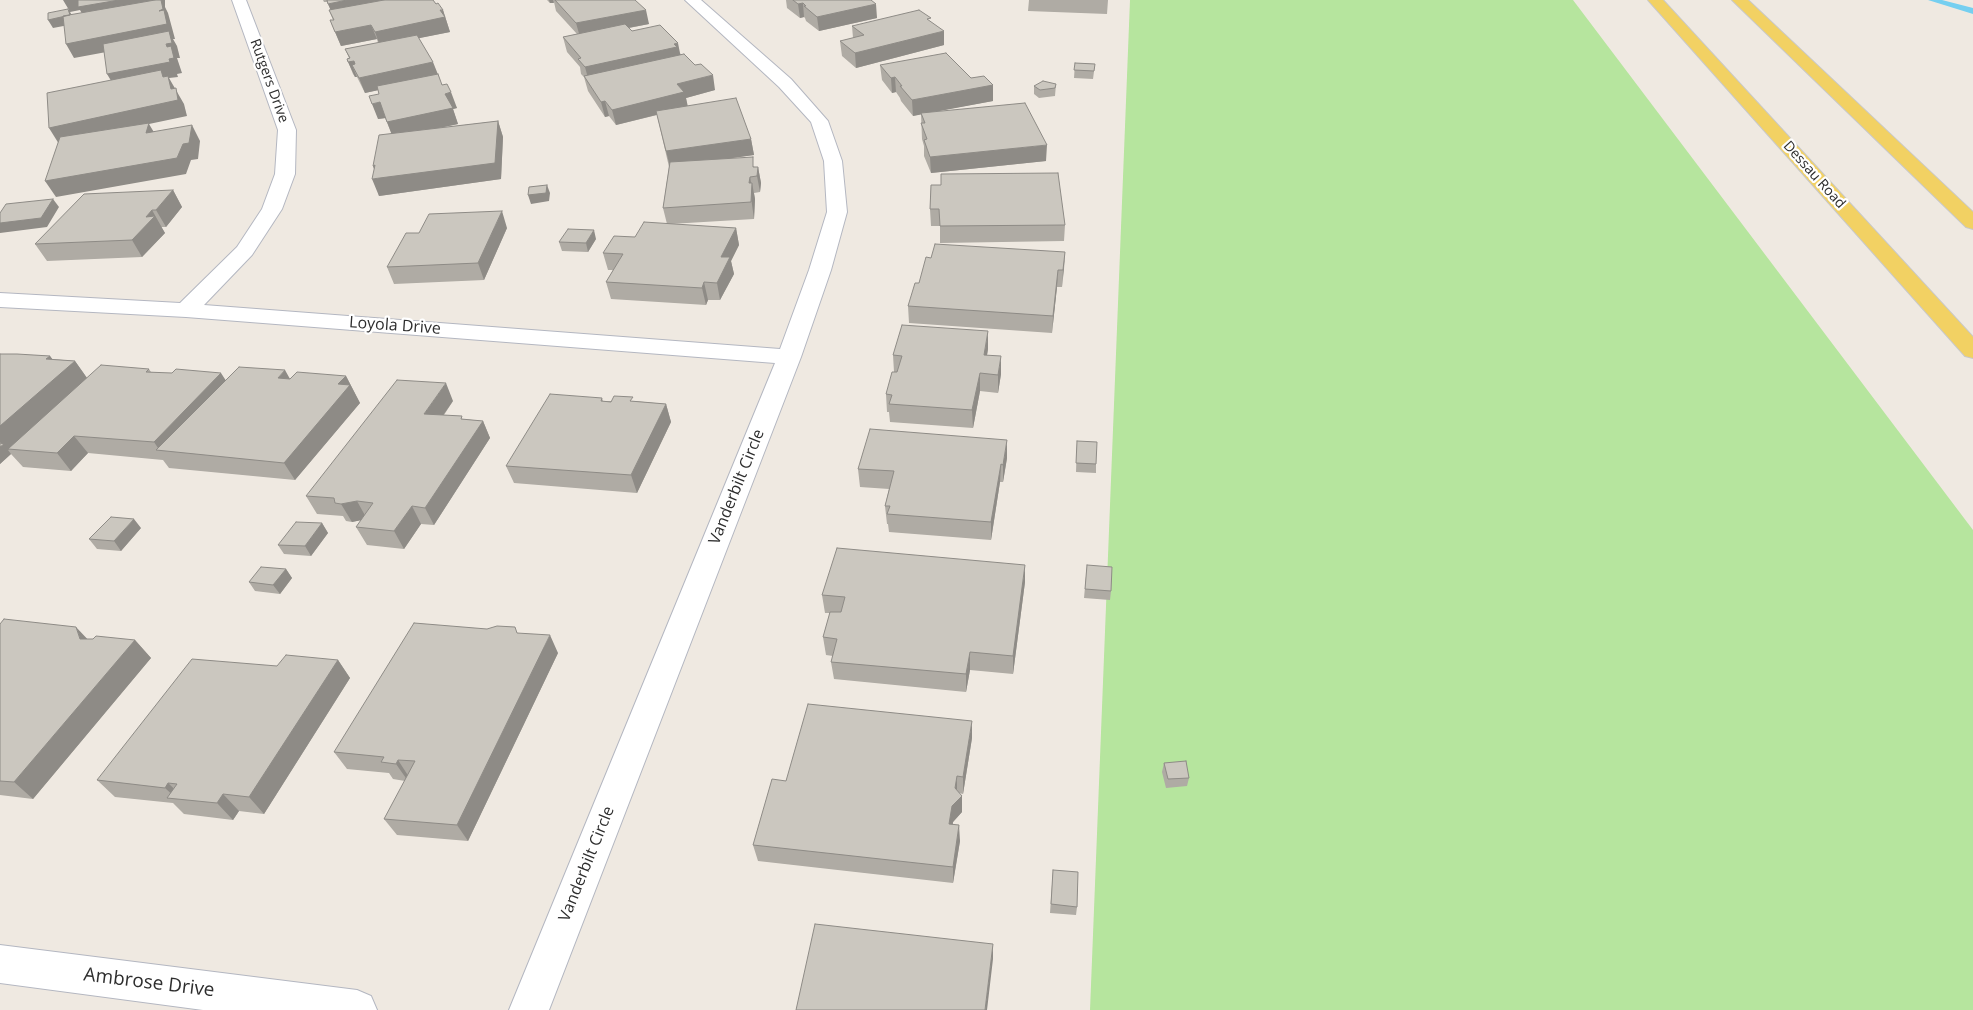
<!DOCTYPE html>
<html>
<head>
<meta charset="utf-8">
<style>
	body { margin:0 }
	canvas { display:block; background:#efe9e1 }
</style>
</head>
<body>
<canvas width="1973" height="1010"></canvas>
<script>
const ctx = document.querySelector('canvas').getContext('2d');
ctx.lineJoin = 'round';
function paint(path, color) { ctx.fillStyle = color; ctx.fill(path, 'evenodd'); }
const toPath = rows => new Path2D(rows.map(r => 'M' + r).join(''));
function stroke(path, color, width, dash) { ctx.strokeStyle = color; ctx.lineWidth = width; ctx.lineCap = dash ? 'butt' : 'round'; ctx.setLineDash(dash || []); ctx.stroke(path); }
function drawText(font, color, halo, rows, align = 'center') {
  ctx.font = font + ' "Open Sans",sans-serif'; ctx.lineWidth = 4.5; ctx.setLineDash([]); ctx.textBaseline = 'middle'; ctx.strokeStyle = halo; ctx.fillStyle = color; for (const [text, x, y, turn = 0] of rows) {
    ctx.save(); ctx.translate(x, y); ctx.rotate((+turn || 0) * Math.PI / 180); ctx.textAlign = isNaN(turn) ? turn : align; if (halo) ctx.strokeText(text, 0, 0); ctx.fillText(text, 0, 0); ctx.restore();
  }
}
paint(toPath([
	[1130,0,1573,0,1973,530,1973,1010,1090,1010]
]), '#b6e59e');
paint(toPath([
	[1928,0,1942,0,1973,8,1973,14,1928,0]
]), '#75cff0');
const street = toPath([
	[232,0,246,0,296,130,295,174,282,209,252,255,204,305,780,349,809,270,827,212,824,161,811,122,779,87,685,0,701,0,791,79,828,121,842,161,847,212,831,270,801,357,549,1010,509,1010,775,363,186,317,0,307,0,293,180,303,237,247,262,209,275,174,278,130,232,0],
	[0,945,357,990,371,996,377,1010,203,1010,0,983,0,945]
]);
const primary = toPath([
	[1648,0,1663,0,1973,337,1973,358,1965,356,1648,0],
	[1732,0,1748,0,1973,212,1973,229,1966,227,1732,0]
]);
stroke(street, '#b4b7c1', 2);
stroke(primary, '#c9c9c9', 2);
paint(street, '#fff');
paint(primary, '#f2d163');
paint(toPath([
	[323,0,433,0,436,4,443,10,450,32,419,38,442,85,457,108,453,109,458,124,439,128,498,121,503,137,501,179,379,196,374,169,373,166,392,134,385,118,378,119,379,94,378,90,365,93,357,77,355,77,353,74,347,59,349,58,345,49,378,43,377,39,341,46,330,20,333,20,329,10,331,10,327,2,324,2],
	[547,0,635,0,649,24,629,28,632,31,681,54,715,90,686,98,687,106,751,139,754,155,730,158,755,167,758,167,761,183,760,192,754,193,755,199,754,219,670,224,736,228,739,245,731,261,734,274,720,300,708,300,706,305,611,299,606,282,613,270,608,270,603,253,635,237,667,224,663,208,669,167,657,115,616,125,609,116,605,117,588,91,584,77,581,74,580,67,567,52,563,37,577,34,556,11,554,2,550,3],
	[786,0,871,0,877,18,819,31,806,21,805,18,804,17,800,18,787,8],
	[1029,0,1108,0,1107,14,1028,11],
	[931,22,944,45,856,68,842,56,840,41,853,38,852,26],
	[1075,63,1095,64,1093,79,1074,78],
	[880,65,971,78,993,85,993,101,932,112,1046,161,931,173,924,156,924,146,922,139,921,114,913,116,901,101,900,98,896,92,892,93,882,80],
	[1056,84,1055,96,1039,98,1034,94,1034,86],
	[931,185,1065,225,1064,241,940,243,940,226,931,226,930,209],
	[173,190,182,207,166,227,161,227,165,233,142,257,47,261,35,244],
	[507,228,484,280,394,284,387,267,419,233],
	[596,239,588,252,562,251,559,242],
	[1065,252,1062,287,1057,287,1052,333,909,323,908,306,931,258],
	[988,349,987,355,1001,374,998,393,980,391,973,428,890,422,889,412,887,412,886,394,894,372,893,355],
	[0,354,50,356,52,359,75,361,87,378,149,369,151,372,226,380,290,379,346,376,360,403,295,480,169,468,163,460,88,453,71,471,23,467,11,454,0,464],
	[602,398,603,401,634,401,666,404,671,422,637,493,514,483,506,466],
	[453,401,444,415,463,419,483,421,490,438,434,525,421,524,404,549,367,545,356,527,361,520,352,522,346,521,343,516,317,514,306,496],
	[1077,441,1096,464,1096,473,1076,472],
	[1007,458,1003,482,1000,482,991,540,889,532,888,524,887,524,885,506,889,489,860,487,858,469],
	[322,523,328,533,311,556,284,554,278,545],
	[141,528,121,551,97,549,89,539],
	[1087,565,1111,591,1110,600,1084,598],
	[286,569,292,578,280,594,255,591,249,582],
	[1025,582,1013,674,970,670,966,692,834,679,831,662,833,656,826,655,823,637,830,613,825,613,822,595],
	[0,624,87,639,135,640,151,658,33,799,0,795],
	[517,633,558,653,468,841,397,835,384,819,405,781,393,779,389,773,347,769,334,752],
	[338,660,350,678,264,814,239,811,233,820,184,814,173,803,115,797,97,780,277,666],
	[972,738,963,794,959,793,962,796,962,812,953,822,953,824,960,841,953,883,758,861,753,845,786,781],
	[1164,763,1189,778,1187,786,1166,788,1162,772],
	[1053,870,1077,907,1076,915,1050,913]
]), '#afaba4');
paint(toPath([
	[63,0,165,0,165,7,168,13,175,39,173,39,177,46,180,58,177,58,182,73,177,74,178,77,169,78,184,104,187,116,149,124,158,139,59,144,49,128,116,89,107,74,167,47,166,44,171,40,74,58,66,44,86,21,80,10,70,12,73,17,74,24,53,28,48,20,69,10],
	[347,0,402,0,334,18,328,4],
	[549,0,553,0,554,3,550,3],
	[803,3,804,17,800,18,798,4],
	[876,4,877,18,819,31,817,17],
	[443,10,450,32,380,46,375,32],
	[646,10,649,24,580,37,576,23],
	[371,25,377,39,341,46,335,32],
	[944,31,944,45,856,68,855,53],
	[678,43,681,58,589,82,585,67],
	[354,61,360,76,352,65,357,77,355,77,348,62],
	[433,62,439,77,365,93,359,78],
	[713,75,715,90,686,98,688,107,616,125,612,110,677,84],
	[895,77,896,92,892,93,891,78],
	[993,85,993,101,913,116,912,100],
	[451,92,457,108,453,109,458,124,393,138,387,122,445,94],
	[605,101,609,116,605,117,601,102],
	[380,102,386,118,378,119,372,104],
	[498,121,503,137,501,179,379,196,372,179,378,179,373,166],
	[192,125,200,141,198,159,191,160,186,174,56,197,45,181,183,144],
	[751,139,754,155,670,167,666,151],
	[1047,145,1046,161,931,173,930,157],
	[758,167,761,183,760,192,757,176],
	[750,177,752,188,752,183,755,199,754,219,749,183],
	[547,185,550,193,549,201,531,204,528,195],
	[173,190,182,207,166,227,156,210],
	[53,199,59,207,47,227,0,233,0,223],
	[152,210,165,233,142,257,132,240,146,217],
	[502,211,507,228,484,280,478,263],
	[736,228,739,245,731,261,734,274,720,300,717,283,721,257],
	[594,230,596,239,588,252,586,243],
	[1065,252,1064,269,1062,287,1063,270],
	[1058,270,1057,287,1052,333,1053,316],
	[704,282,708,300,706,305,702,288],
	[988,331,988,349,984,373,984,355],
	[50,356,62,372,75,361,87,378,8,450,11,454,0,464,0,447,3,445,0,442,0,426,46,359],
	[1001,356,1001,374,998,393,998,375],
	[285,370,295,388,278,378],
	[221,373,232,390,160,451,154,442],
	[980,373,980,391,973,428,972,410],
	[346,376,360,403,295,480,284,463,338,384],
	[446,383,453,401,432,431,424,414],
	[666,404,671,422,637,493,631,475],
	[483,421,490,438,434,525,425,508],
	[74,436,88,453,71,471,57,453],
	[1007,440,1007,458,1003,482,1003,465],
	[1001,464,1000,482,991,540,991,522],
	[357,501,367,519,352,522,341,504],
	[412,506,421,524,404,549,394,531],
	[134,519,141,528,121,551,114,541],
	[322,523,328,533,311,556,305,546],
	[1025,565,1025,582,1013,674,1013,656],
	[286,569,292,578,280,594,273,585],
	[76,627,93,645,80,639],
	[550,635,558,653,468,841,457,825],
	[135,640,151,658,33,799,14,782],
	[970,652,970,670,966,692,966,674],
	[338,660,350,678,264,814,249,797],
	[972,721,972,738,963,794,963,777],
	[398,760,409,777,408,781,396,764],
	[957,776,957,793,962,796,962,812,953,822,950,840,949,824],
	[168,783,185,799,177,799,165,788],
	[223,794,239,811,233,820,217,803],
	[959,825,960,841,953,883,953,867],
	[993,944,993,959,987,1010,985,1010]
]), '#8e8b86');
const building = toPath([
	[78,0,119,0,78,7,78,0],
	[155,0,161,0,163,9,159,11,164,10,167,24,66,44,63,16,155,0],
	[327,0,347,0,328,4,327,0],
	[384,0,433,0,436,4,438,3,443,10,440,10,445,17,375,32,371,25,335,32,330,20,334,20,329,10,384,0],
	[555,0,635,0,646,10,576,23,555,0],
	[793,0,871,0,876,4,817,17,804,6,806,6,803,3,798,4,793,0],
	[68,9,70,15,48,20,48,13,68,9],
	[919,10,931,18,927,19,944,31,855,53,840,41,864,35,852,26,919,10],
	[625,24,632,31,660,25,678,43,674,44,677,47,585,67,578,59,581,58,563,37,625,24],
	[169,31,172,43,166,44,167,47,171,46,174,58,169,59,170,62,107,74,103,44,169,31],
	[417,35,433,62,359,78,352,65,355,64,354,61,348,62,347,59,350,58,345,49,417,35],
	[946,53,971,78,984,76,993,85,912,100,900,86,902,86,895,77,891,78,880,65,946,53],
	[684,54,695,65,701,64,713,75,677,84,684,92,612,110,605,101,601,102,584,76,684,54],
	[1075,63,1095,64,1094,71,1074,70,1075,63],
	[161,70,163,77,168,76,171,89,176,88,178,100,49,128,47,93,161,70],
	[438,74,442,85,447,84,451,92,445,94,453,108,387,122,380,102,372,104,369,96,379,94,377,86,438,74],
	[1043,81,1056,84,1055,88,1040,90,1034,86,1043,81],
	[736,98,751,139,666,151,656,111,736,98],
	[1025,103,1047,145,930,157,924,140,927,139,921,123,925,123,921,113,1025,103],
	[498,121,495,163,372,179,375,165,373,166,379,135,498,121],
	[149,123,146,133,192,125,189,143,183,144,177,158,45,181,60,137,149,123],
	[753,157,753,167,758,167,757,176,750,177,749,183,752,183,751,202,663,208,670,162,753,157],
	[1058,173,1065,225,940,226,939,209,930,209,931,185,941,185,941,174,1058,173],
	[547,185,546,193,528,195,529,187,547,185],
	[173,190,156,210,152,210,146,217,155,216,132,240,35,244,84,194,173,190],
	[53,199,41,218,0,223,0,213,6,204,53,199],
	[502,211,478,263,387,267,406,233,419,233,429,214,502,211],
	[644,222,736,228,721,257,730,257,717,283,704,282,702,288,606,282,623,254,603,253,614,236,635,237,644,222],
	[568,229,594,230,586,243,559,242,568,229],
	[935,244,1065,252,1063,270,1058,270,1053,316,908,306,915,283,919,283,926,257,931,258,935,244],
	[902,325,988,331,984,355,1001,356,998,375,980,373,972,410,889,404,892,395,886,394,892,372,897,372,902,356,893,355,902,325],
	[0,354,17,354,50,356,46,359,75,361,0,426,0,354],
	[101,365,149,369,146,372,172,373,176,369,221,373,154,442,74,436,57,453,8,449,101,365],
	[239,367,285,370,278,378,290,379,297,372,346,376,338,384,350,385,284,463,156,450,239,367],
	[397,380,446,383,424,414,462,416,461,419,483,421,425,508,412,506,394,531,356,527,373,503,357,501,341,504,335,503,334,498,306,496,397,380],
	[550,394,602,398,601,401,611,402,614,396,633,397,630,401,666,404,631,475,506,466,550,394],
	[870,429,1007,440,1003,465,1001,464,991,522,887,514,890,506,885,506,894,471,858,469,870,429],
	[1077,441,1097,442,1096,464,1076,463,1077,441],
	[0,443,4,444,0,447,0,443],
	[111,517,134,519,114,541,89,539,111,517],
	[296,522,322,523,305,546,278,545,296,522],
	[837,548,1025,565,1013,656,970,652,966,674,831,662,837,639,823,637,830,612,841,612,845,597,822,595,837,548],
	[1087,565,1112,567,1111,591,1085,589,1087,565],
	[261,567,286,569,273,585,249,582,261,567],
	[4,619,76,627,80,639,93,639,96,636,135,640,14,782,0,781,0,624,4,619],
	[414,623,487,629,497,626,515,627,517,633,550,635,457,825,384,819,415,761,398,760,396,764,381,762,384,757,334,752,414,623],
	[286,655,338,660,249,797,223,794,217,803,167,798,177,784,168,783,165,788,97,780,192,659,277,666,286,655],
	[808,704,972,721,963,777,957,776,955,788,962,796,952,806,949,824,959,825,953,867,753,845,772,779,786,781,808,704],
	[1186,761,1189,778,1168,779,1164,763,1186,761],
	[1053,870,1078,872,1077,907,1051,904,1053,870],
	[815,924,993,944,985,1010,796,1010,815,924]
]);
paint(building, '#cbc7bf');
stroke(building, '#8e8b86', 1);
drawText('14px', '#2e2e2e', '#fff', [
	["Rutgers Drive",269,81,70],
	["Dessau Road",1814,175,48]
]);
drawText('16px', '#2e2e2e', '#fff', [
	["Loyola Drive",395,326,4],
	["Vanderbilt Circle",737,487,-68],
	["Vanderbilt Circle",587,864,-68]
]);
drawText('19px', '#2e2e2e', '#fff', [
	["Ambrose Drive",149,983,7]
]);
</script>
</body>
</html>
